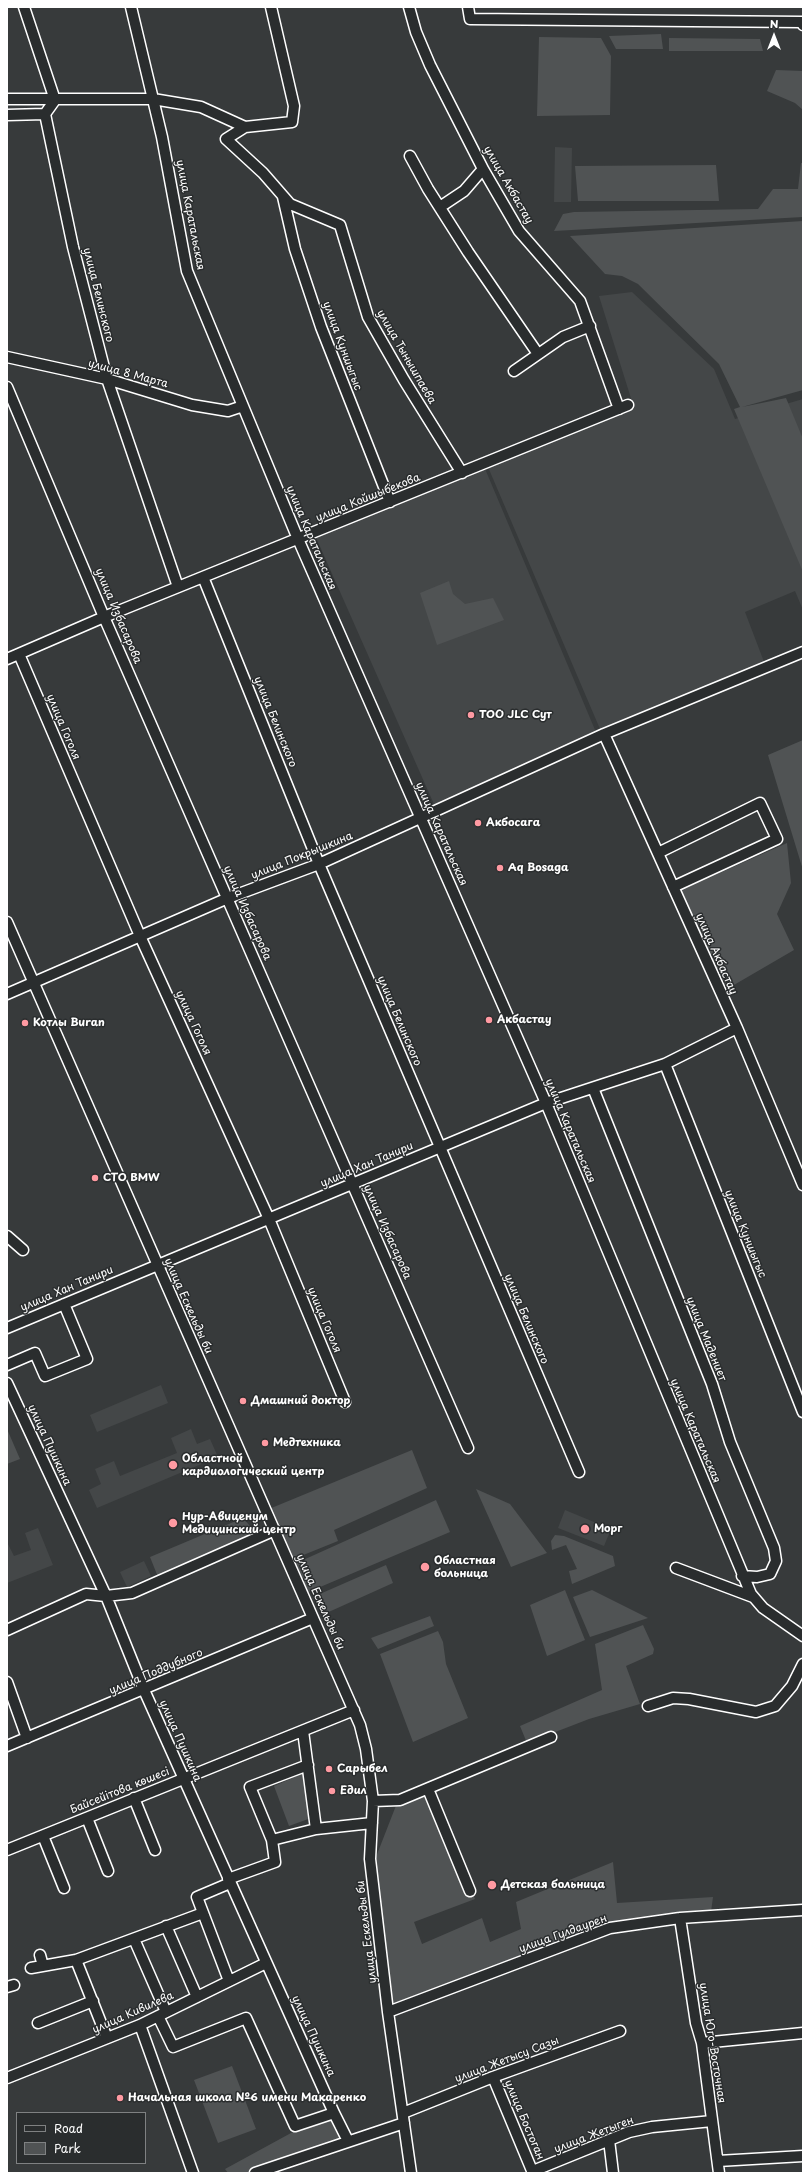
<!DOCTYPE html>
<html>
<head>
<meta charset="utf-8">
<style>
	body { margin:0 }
	#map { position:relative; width:810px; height:2180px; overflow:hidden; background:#373a3b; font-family:"Playpen Sans",sans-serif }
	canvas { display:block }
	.frame { position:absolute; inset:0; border:8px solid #fff; pointer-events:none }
	.legend { position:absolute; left:16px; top:2112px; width:130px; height:52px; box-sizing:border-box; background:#2a2d2e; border:1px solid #7f8182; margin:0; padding:5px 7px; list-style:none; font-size:12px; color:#fff }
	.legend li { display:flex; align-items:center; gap:8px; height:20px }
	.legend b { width:20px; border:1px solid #7f8182 }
	.north { position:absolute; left:754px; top:16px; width:40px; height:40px; -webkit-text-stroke:3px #2a2d2e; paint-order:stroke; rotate:0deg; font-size:11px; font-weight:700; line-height:16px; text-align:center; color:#fff }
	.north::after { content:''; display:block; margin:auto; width:14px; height:18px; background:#fff; clip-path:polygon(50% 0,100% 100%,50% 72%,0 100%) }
</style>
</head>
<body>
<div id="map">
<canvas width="810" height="2180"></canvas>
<div class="frame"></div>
<ul class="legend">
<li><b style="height:5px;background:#2a2d2e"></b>Road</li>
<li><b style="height:11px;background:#505354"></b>Park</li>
</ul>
<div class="north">N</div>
</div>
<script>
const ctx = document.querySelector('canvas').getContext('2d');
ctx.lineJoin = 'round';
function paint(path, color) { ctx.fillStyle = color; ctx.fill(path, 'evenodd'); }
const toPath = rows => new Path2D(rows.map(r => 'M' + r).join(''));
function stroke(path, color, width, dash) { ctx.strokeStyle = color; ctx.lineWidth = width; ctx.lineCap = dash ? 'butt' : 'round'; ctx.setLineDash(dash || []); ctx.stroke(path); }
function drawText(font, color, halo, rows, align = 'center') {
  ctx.font = font + ' "Playpen Sans",sans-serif'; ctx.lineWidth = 3; ctx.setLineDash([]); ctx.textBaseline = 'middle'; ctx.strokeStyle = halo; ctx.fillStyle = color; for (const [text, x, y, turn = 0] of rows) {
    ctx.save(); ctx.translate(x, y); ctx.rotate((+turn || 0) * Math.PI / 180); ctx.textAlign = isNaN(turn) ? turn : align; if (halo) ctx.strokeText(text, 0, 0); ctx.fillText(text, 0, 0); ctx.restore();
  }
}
paint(toPath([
	[555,147,572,148,571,202,554,202],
	[632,292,714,369,735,419,803,399,803,610,795,591,745,612,766,667,600,729,488,467,634,408,599,296],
	[483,464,598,737,437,811,314,533],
	[161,1385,168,1403,97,1432,90,1415],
	[191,1429,197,1444,210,1439,218,1457,97,1508,89,1490,101,1484,95,1469,114,1461,120,1476,177,1453,171,1438],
	[565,1510,611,1529,604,1546,558,1528],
	[38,1528,53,1565,7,1583,7,1542,14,1556,31,1550,25,1533],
	[144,1561,151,1576,127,1587,120,1572]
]), '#444748');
paint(toPath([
	[661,34,663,49,616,49,609,36],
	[539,37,601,38,611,56,610,115,537,116],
	[669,38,760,39,763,51,669,51],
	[776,70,803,71,803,110,795,103,767,91],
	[801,163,803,163,803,217,554,231,563,214,574,212,758,209,773,189,798,189],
	[716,165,719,201,578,201,575,166],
	[803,221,803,390,742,407,786,398,803,439,803,572,734,409,740,407,719,364,638,284,622,276,605,274,570,236],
	[449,581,453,594,465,604,493,598,504,620,437,645,420,593],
	[803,740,803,870,768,755],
	[787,843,791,883,777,914,794,950,727,989,681,890],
	[7,1429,20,1459,7,1464],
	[412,1450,427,1488,334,1530,338,1541,291,1560,269,1509],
	[476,1489,510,1504,547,1553,511,1567],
	[436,1500,450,1532,306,1593,292,1565],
	[243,1518,257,1534,158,1577,150,1557],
	[555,1535,564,1536,613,1556,615,1566,572,1584,569,1571,577,1569,566,1545,552,1550,551,1541],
	[386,1565,393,1583,322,1615,313,1597],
	[565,1590,585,1640,547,1656,530,1605],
	[592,1590,648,1618,590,1637,573,1597],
	[430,1616,434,1626,378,1649,371,1638],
	[643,1625,654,1649,653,1654,626,1666,640,1704,589,1719,527,1743,520,1726,602,1690,595,1644],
	[438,1631,443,1642,446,1664,468,1718,413,1742,380,1654],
	[304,1773,311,1818,289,1826,274,1786],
	[426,1792,475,1899,414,1922,422,1944,482,1918,490,1942,521,1929,516,1902,613,1862,617,1903,713,1897,711,1912,605,1926,390,2009,378,1901,376,1857,397,1803],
	[232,2066,256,2129,218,2143,194,2080],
	[332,2117,343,2139,246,2173,228,2173,225,2169,291,2133]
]), '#505354');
const minor = toPath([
	[24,7,55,100,45,114,73,247,107,379,178,587],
	[131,7,162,137,187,271,298,539,546,1103,751,1594,763,1608,803,1636],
	[271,7,294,106,292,122,245,127,226,139,263,173,290,204,340,225,368,317,404,380,462,473],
	[409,7,416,32,430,65,483,169,519,231,580,301,619,409],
	[468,7,470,19,802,22,803,25],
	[7,99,153,99,201,107,245,127],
	[7,115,45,114],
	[410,156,428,189,468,252,538,354],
	[283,197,295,249,321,327,390,502],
	[440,207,464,191,483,169],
	[7,357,107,379,192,405,228,411,243,406],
	[514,371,563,337,590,326],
	[7,387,104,617,468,1448],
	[203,577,319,864,579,1472],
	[19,654,140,936,269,1219,345,1402],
	[7,659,104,617,628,405],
	[604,734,737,1028,803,1185],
	[658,853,760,803,777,839,673,887],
	[7,922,360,1725,366,1749,373,1801,370,1859,388,2012,411,2173],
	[7,994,228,898,319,864,604,734,803,652],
	[665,1064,803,1412],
	[593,1088,712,1384,730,1442,774,1548,776,1561,770,1574,757,1577,742,1576],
	[7,1236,23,1250],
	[7,1328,546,1103,665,1064,737,1028],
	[7,1365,35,1353,45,1376,87,1359,64,1304],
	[7,1383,106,1596,144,1690,334,2113,295,2126,246,2018,173,2047,158,2016],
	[676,1568,753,1597],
	[7,1630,86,1594,106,1596,132,1593,275,1530],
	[7,1682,27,1738],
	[648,1706,673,1698,689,1699,756,1712,775,1706,792,1686,803,1664],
	[303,1731,316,1829,372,1823],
	[7,1746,313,1618],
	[308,1765,250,1787,272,1840,316,1829],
	[428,1789,470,1891],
	[134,1798,155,1850],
	[373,1801,400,1800,551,1737],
	[87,1818,108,1871],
	[43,1836,64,1888],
	[7,1850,354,1710],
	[228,1879,275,1862,272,1840],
	[680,1918,696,2023,702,2043,719,2173],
	[166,1926,197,1997],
	[134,1939,166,2012],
	[40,1955,43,1966],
	[76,1960,107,2038],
	[31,1968,76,1960,203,1913],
	[229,1981,197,1897,230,1883],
	[7,1987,14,1985],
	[388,2012,610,1928,680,1918,803,1910],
	[38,2023,93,2001],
	[140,2025,193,2173],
	[702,2043,803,2033],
	[493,2077,533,2173],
	[7,2078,140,2025,266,1963],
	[334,2113,348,2141],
	[403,2113,493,2077,620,2031],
	[609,2140,613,2173],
	[718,2161,803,2156],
	[533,2171,629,2132,652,2127,712,2121],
	[255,2173,404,2123]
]);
stroke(minor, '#fff', 13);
stroke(minor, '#2a2d2e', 10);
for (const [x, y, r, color] of [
	[471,715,4,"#ff9aa2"],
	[478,823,4,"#ff9aa2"],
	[500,868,4,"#ff9aa2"],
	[489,1020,4,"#ff9aa2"],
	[25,1023,4,"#ff9aa2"],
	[95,1178,4,"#ff9aa2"],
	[243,1401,4,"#ff9aa2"],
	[265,1443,4,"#ff9aa2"],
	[173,1465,5,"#ff9aa2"],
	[173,1523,5,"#ff9aa2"],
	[585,1529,5,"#ff9aa2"],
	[425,1567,5,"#ff9aa2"],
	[329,1769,4,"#ff9aa2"],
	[332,1791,4,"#ff9aa2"],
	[492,1885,5,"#ff9aa2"],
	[120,2098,4,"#ff9aa2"]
]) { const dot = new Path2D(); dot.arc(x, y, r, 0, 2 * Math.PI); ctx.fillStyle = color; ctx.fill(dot); stroke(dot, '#2a2d2e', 1.5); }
drawText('11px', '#fff', '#2a2d2e', [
	["улица Акбастау",508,185,60],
	["улица Каратальская",190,215,79],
	["улица Белинского",98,295,76],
	["улица Куншыгыс",342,346,70],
	["улица Тынышпаева",406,357,60],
	["улица 8 Марта",128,374,15],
	["улица Койшыбекова",368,498,-22],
	["улица Каратальская",311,538,67],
	["улица Избасарова",118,616,67],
	["улица Белинского",275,722,68],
	["улица Гоголя",63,727,67],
	["улица Каратальская",441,834,66],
	["улица Покрышкина",302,856,-22],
	["улица Избасарова",247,913,66],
	["улица Акбастау",716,954,66],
	["улица Белинского",399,1021,67],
	["улица Гоголя",193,1023,65],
	["улица Каратальская",570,1131,67],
	["улица Хан Танири",367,1165,-23],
	["улица Избасарова",387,1232,66],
	["улица Куншыгыс",745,1234,68],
	["улица Хан Танири",67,1289,-23],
	["улица Ескельды би",188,1306,66],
	["улица Белинского",526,1319,67],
	["улица Гоголя",324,1320,67],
	["улица Мадениет",706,1339,68],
	["улица Каратальская",695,1431,67],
	["улица Пушкина",49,1445,65],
	["улица Ескельды би",320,1602,66],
	["улица Поддубного",156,1672,-23],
	["улица Пушкина",180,1741,66],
	["Байсейітова көшесі",120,1791,-22],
	["улица Ескельды би",367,1932,-97],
	["улица Гулдаурен",563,1934,-20],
	["улица Кивилева",133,2013,-24],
	["улица Пушкина",313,2036,65],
	["улица Юго-Восточная",712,2043,81],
	["улица Жетысу Сазы",507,2060,-21],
	["улица Бостоган",524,2120,67],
	["улица Жетыген",594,2135,-21]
]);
drawText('bold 11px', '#fff', '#2a2d2e', [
	["ТОО JLC Сут",479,715],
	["Акбосага",486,823],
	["Aq Bosaga",508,868],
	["Акбастау",497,1020],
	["Котлы Buran",33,1023],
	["СТО BMW",103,1178],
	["Дмашний доктор",251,1401],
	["Медтехника",273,1443],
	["Областной",182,1459],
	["кардиологический центр",182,1472],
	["Нур-Авиценум",182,1517],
	["Медицинский центр",182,1530],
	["Морг",594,1529],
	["Областная",434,1561],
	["больница",434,1574],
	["Сарыбел",337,1769],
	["Едил",340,1791],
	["Детская больница",501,1885],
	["Начальная школа №6 имени Макаренко",128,2098]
], 'left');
</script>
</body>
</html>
